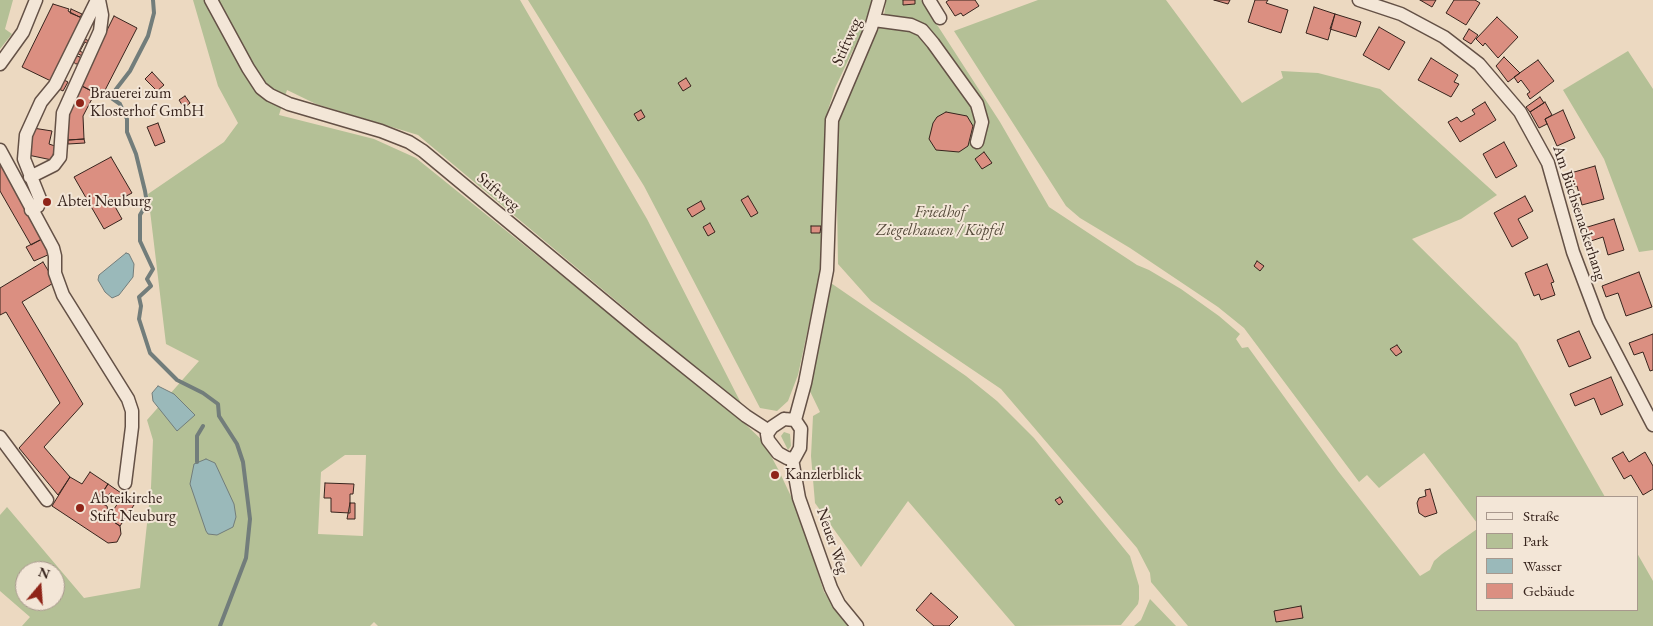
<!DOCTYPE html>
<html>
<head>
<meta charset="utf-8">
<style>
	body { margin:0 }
	#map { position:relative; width:1653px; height:626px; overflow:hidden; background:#ecd9c1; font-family:"EB Garamond",serif }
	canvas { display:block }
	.legend { position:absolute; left:1476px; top:496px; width:162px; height:115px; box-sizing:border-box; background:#f3e6d7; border:1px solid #a8988d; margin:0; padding:6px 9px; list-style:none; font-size:15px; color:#37241d }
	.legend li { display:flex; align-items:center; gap:10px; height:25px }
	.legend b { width:25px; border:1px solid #a8988d }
	.north { position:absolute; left:15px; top:561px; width:50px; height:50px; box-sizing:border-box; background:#f3e6d7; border:1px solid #a8988d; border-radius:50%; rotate:18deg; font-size:14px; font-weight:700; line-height:20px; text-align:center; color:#37241d }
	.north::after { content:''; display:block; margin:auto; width:18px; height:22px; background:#8f2418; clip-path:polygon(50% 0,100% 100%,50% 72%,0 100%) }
</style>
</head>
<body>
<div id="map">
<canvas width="1653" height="626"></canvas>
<ul class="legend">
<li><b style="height:6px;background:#f3e6d7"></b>Straße</li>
<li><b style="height:14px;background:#b4c096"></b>Park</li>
<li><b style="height:14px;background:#9ab9ba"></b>Wasser</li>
<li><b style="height:14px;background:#db8f81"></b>Gebäude</li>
</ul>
<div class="north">N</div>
</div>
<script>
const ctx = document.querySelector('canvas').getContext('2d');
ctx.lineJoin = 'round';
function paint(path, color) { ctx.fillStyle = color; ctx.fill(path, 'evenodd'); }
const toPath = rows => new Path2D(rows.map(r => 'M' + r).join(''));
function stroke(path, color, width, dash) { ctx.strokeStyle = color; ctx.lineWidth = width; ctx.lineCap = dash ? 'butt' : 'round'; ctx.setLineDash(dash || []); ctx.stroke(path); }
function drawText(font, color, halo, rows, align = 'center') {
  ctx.font = font + ' "EB Garamond",serif'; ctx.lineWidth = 4; ctx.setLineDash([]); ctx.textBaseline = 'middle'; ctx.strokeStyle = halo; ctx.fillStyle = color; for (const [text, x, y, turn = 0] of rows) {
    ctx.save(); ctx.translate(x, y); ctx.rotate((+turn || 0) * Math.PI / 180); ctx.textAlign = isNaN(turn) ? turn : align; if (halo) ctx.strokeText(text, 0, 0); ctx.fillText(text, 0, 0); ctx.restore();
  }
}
paint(toPath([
	[0,0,13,0,5,29,12,34,0,49],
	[193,0,520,0,647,219,743,407,418,135,316,104,287,90,279,115,374,139,416,158,742,421,763,441,778,469,798,511,824,592,848,626,378,626,374,622,370,626,22,626,30,617,0,591,0,515,7,507,84,598,140,588,151,487,153,440,147,420,199,361,166,344,148,194,224,142,238,123,218,86],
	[345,455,366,455,363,536,318,534,321,472],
	[25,571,55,571,55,601,25,601],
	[528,0,872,0,864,27,835,88,828,110,825,126,822,263,798,375,788,401,777,411,760,408,644,186],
	[886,0,921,0,1000,122,1049,207,1137,265,1149,270,1181,289,1219,316,1240,334,1236,339,1242,348,1248,347,1338,471,1420,576,1430,570,1434,561,1442,554,1477,529,1477,610,1637,610,1637,553,1653,581,1653,626,1188,626,1151,582,1150,573,1137,548,1001,389,871,301,838,264,836,139,841,110,884,17],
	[1038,0,1166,0,1242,103,1283,78,1281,71,1318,73,1380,89,1497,195,1461,219,1412,239,1517,343,1605,497,1477,497,1477,523,1424,453,1379,488,1367,475,1359,482,1244,328,1218,307,1130,248,1080,218,1066,206,954,31],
	[1628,51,1653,89,1653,250,1639,252,1604,159,1563,90],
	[828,281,966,376,997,401,1034,438,1130,556,1139,586,1139,599,1138,604,1121,625,1015,626,908,501,861,567,815,503,811,456,813,416,820,412,806,383],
	[784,432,790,434,791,446,788,450,781,436],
	[1150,599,1176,626,1134,626,1141,620]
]), '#b4c096');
const water = toPath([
	[126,253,129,254,134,264,133,277,119,295,112,298,105,292,98,280,99,275,126,253],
	[158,386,174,394,195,415,177,431,153,401,152,393,158,386],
	[206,459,215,463,234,504,236,517,233,527,217,535,208,534,206,531,190,484,194,464,206,459]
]);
paint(water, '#9ab9ba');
stroke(water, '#727d7b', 1);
stroke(toPath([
	[153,0,154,13,148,36,130,71,110,97,120,104,127,119,127,132,136,154,145,191,147,203,140,215,140,241,153,269,147,279,151,286,139,297,141,306,139,319,150,353,177,380,203,393,218,404,219,416,237,444,243,462,250,519,246,558,220,626],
	[197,462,197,436,203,426]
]), '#727d7b', 4);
const building = toPath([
	[903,0,915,0,915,4,903,5,903,0],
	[949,0,975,0,979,6,963,16,961,13,955,16,946,2,949,0],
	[1214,0,1230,0,1228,4,1214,0],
	[1255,0,1268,0,1266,3,1288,10,1281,33,1248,22,1255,0],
	[1420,0,1436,0,1432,7,1420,0],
	[1454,0,1475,0,1480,3,1466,25,1446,13,1454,0],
	[53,4,69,9,68,11,85,20,55,83,22,67,53,4],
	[1314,7,1335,14,1328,40,1306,33,1314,7],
	[71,9,82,14,80,17,70,13,71,9],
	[1335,14,1361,22,1356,37,1330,29,1335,14],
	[114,16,137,28,102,96,80,85,114,16],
	[1497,17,1518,37,1498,58,1485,43,1483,46,1476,39,1497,17],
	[1379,27,1405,42,1389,70,1363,55,1379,27],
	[1469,29,1478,35,1471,44,1463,39,1469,29],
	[81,37,89,41,88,44,85,42,80,51,85,54,84,57,73,51,81,37],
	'73 60a4 4 0 1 1 8 0a4 4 0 1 1-8 0Z',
	[1504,57,1520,73,1508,82,1496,66,1504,57],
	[1431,58,1458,75,1454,82,1459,84,1451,97,1418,80,1431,58],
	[1538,60,1554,81,1530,99,1527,94,1530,92,1521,80,1518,83,1514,77,1538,60],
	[152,72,164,85,157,91,145,79,152,72],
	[60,78,68,82,63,91,55,87,60,78],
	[686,78,691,86,683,91,678,83,686,78],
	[80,85,95,93,83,116,84,139,68,140,66,113,80,85],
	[185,96,190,103,184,108,179,100,185,96],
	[1540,97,1544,103,1530,112,1526,107,1540,97],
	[1485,102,1496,120,1460,142,1448,122,1457,117,1461,122,1475,114,1472,110,1485,102],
	[1545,102,1552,115,1545,119,1547,124,1539,128,1530,112,1545,102],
	[641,110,645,117,638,121,634,114,641,110],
	[1563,110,1575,138,1557,146,1545,119,1563,110],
	[946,112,967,116,973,126,968,146,959,152,936,150,929,139,933,123,937,117,946,112],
	[158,123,165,142,155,146,147,127,158,123],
	[33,128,52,131,49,144,55,146,52,160,28,155,33,128],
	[84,139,85,143,68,144,68,140,84,139],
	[1504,142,1517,166,1496,178,1483,154,1504,142],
	[984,152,992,163,982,169,975,159,984,152],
	[111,157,132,193,113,203,122,219,104,229,74,177,111,157],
	[0,163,42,239,31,245,0,191,0,163],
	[1595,166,1604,199,1582,205,1577,186,1568,188,1564,175,1595,166],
	[748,196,758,213,751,217,741,200,748,196],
	[1525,196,1533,211,1518,219,1528,238,1512,247,1494,213,1525,196],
	[701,201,705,209,692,217,687,209,701,201],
	[1614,219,1624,250,1608,255,1603,237,1585,243,1581,229,1614,219],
	[710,223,715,232,708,236,703,227,710,223],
	[811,226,821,226,820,233,811,233,811,226],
	[42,239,50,254,34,261,26,247,42,239],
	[1257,261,1264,266,1260,271,1254,266,1257,261],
	[43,262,55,282,22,302,83,404,44,447,70,477,58,495,19,448,60,403,6,312,0,315,0,288,43,262],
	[1547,264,1554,282,1551,283,1555,295,1541,300,1539,294,1534,296,1525,273,1547,264],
	[1639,272,1652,307,1626,316,1618,293,1606,297,1602,286,1639,272],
	[1579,331,1591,358,1569,367,1557,340,1579,331],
	[1653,334,1653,370,1650,371,1643,352,1634,355,1629,343,1653,334],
	[1397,345,1402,352,1396,356,1390,349,1397,345],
	[1611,377,1623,405,1601,415,1594,398,1575,406,1570,394,1611,377],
	[1623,452,1629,462,1645,452,1653,466,1653,489,1643,495,1631,475,1624,479,1612,458,1623,452],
	[90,472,108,484,97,501,107,506,108,511,103,515,120,526,121,534,117,542,108,543,52,506,70,477,82,484,90,472],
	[325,483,354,484,353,494,350,494,350,513,331,512,331,498,324,498,325,483],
	[108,484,124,495,120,500,110,493,102,504,97,501,108,484],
	[1430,489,1437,513,1425,517,1419,513,1417,503,1419,498,1426,496,1425,490,1430,489],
	[124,494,136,502,120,526,108,518,124,494],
	[1060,497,1063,502,1059,505,1055,500,1060,497],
	[350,503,355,503,355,519,347,519,350,503],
	[931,593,958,617,949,626,934,626,916,610,931,593],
	[1301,606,1303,618,1276,622,1274,611,1301,606]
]);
paint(building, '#db8f81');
stroke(building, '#37241d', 1);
const minor = toPath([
	[211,0,248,68,261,88,270,95,289,104,381,131,409,142,423,151,645,335,746,416,769,431],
	[929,0,940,18],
	[1359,0,1401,14,1444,37,1479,64,1520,112,1548,163,1573,252,1599,321,1653,425],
	[874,20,911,25,922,30,933,43,977,104,982,122,977,142],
	[0,64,23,32,36,0],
	[0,150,53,248,55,256,55,273,63,295,128,399,132,411,132,427,125,483],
	[30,177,54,165,60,157,63,113,100,31,102,15,99,0],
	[31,210,38,206,40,199,24,159,26,135,41,102,55,85,97,0],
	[784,419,795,420,801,429,800,448,794,459,787,458,778,453,768,440,767,434,772,427,784,419],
	[795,420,805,383,827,270,832,120,871,28,879,0],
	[0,437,47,500],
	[792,459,799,498,831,588,839,604,857,626]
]);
stroke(minor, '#645146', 15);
stroke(minor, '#f3e6d7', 12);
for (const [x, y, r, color] of [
	[80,103,5,"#8f2418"],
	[47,202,5,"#8f2418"],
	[775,475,5,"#8f2418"],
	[80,508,5,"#8f2418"]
]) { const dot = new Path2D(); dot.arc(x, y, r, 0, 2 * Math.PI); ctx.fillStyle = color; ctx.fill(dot); stroke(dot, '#f3e6d7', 2); }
drawText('16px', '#37241d', '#f3e6d7', [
	["Stiftweg",847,42,-66],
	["Stiftweg",498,192,40],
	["Am Büchsenackerhang",1579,213,72],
	["Neuer Weg",832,541,71]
]);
drawText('16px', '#37241d', '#f3e6d7', [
	["Brauerei zum",90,94],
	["Klosterhof GmbH",90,112],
	["Abtei Neuburg",57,202],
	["Kanzlerblick",785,475],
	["Abteikirche",90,499],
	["Stift Neuburg",90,517]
], 'left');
drawText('italic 16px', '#564b3b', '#f3e6d7', [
	["Friedhof",940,213],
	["Ziegelhausen / Köpfel",940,231]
]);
</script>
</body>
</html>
